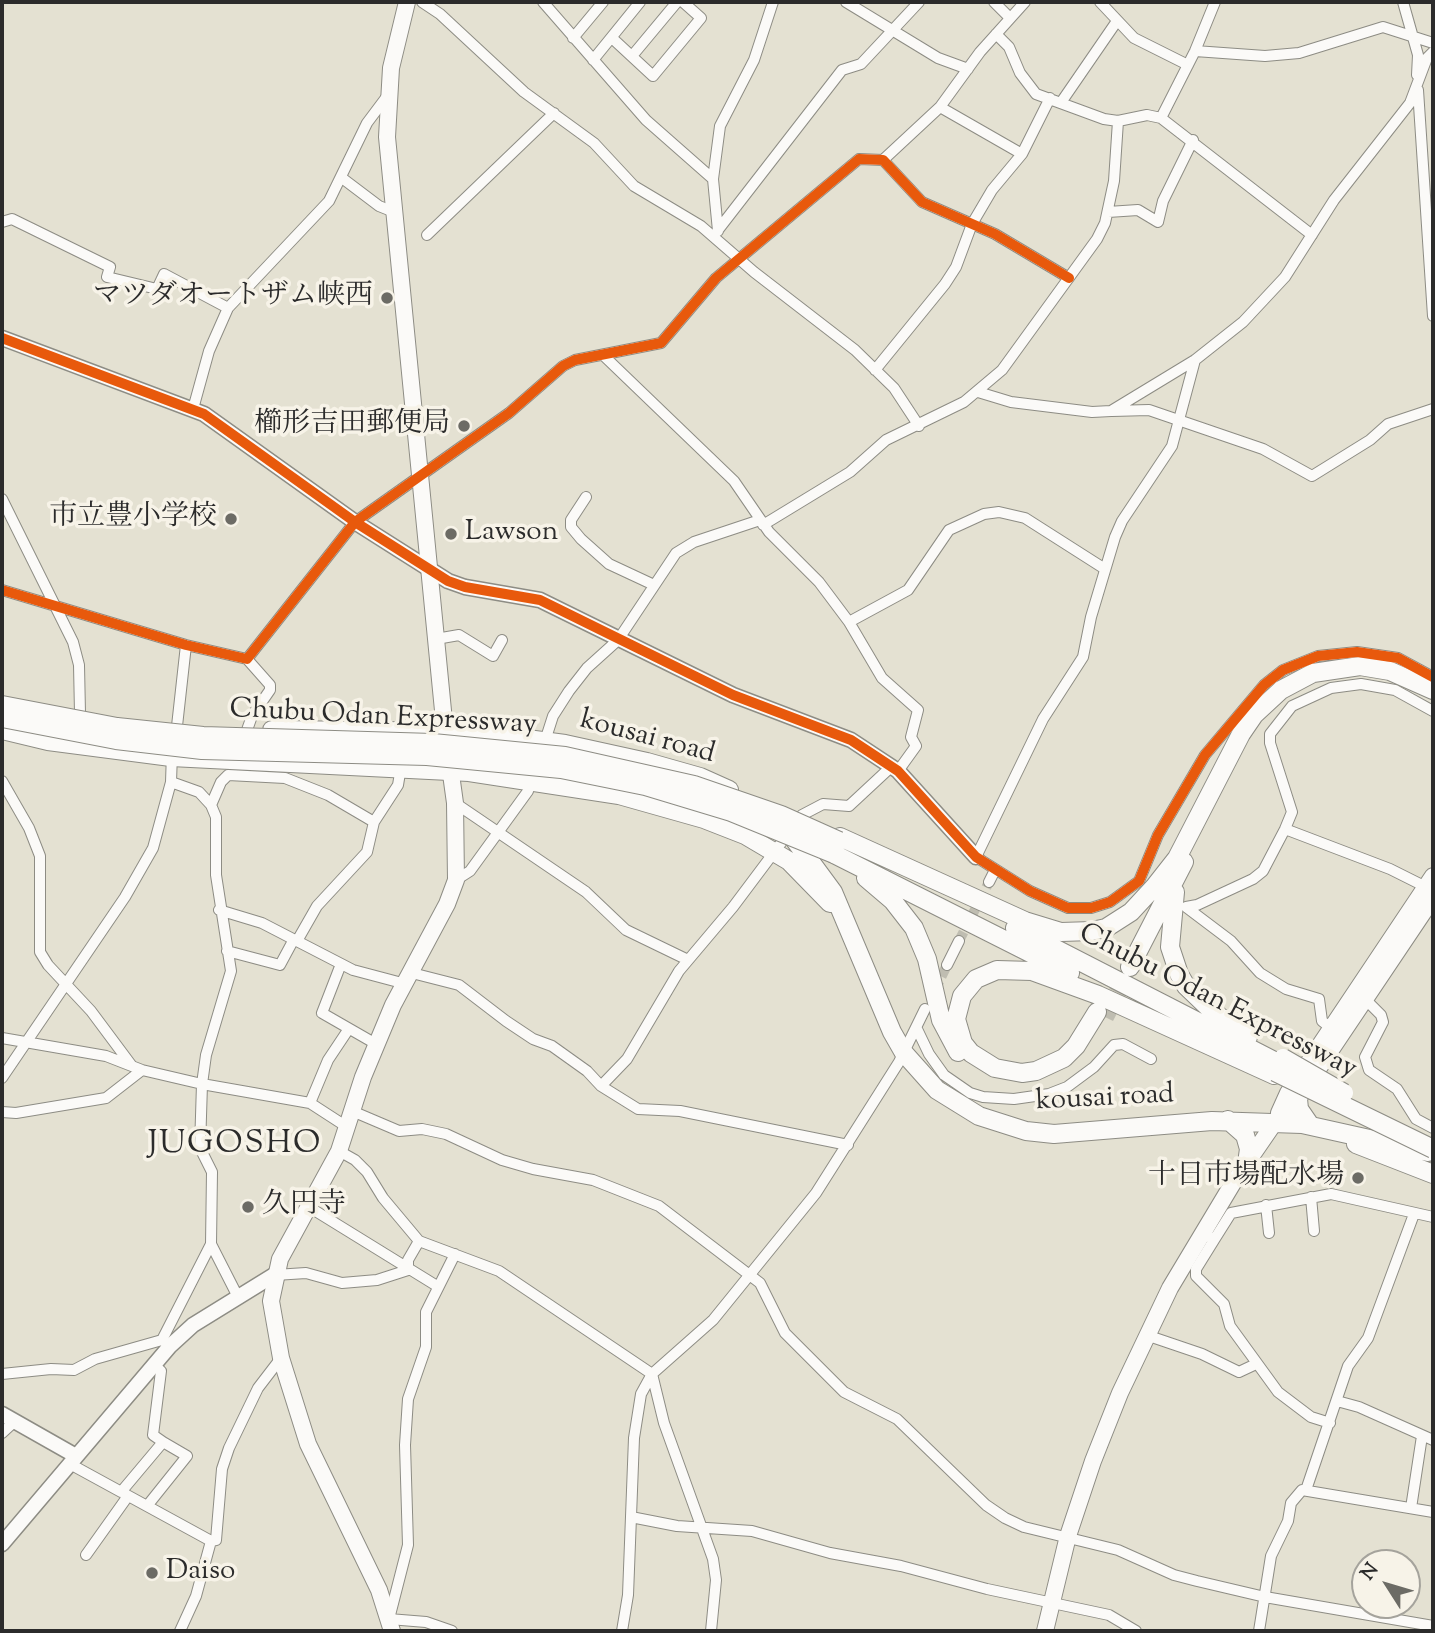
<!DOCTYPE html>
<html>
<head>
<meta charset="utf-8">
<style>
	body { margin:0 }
	#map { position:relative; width:1435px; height:1633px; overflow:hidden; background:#e4e1d2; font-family:"Sorts Mill Goudy",serif }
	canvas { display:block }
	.frame { position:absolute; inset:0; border:4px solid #2b2b2b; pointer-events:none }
	.north { position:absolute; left:1351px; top:1549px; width:70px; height:70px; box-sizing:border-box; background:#f7f3e8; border:2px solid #a5a39c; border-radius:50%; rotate:307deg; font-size:19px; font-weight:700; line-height:28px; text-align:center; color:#2b2b2b }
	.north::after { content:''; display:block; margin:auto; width:24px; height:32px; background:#6c6b65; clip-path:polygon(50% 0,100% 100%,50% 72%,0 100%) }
</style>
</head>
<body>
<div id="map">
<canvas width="1435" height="1633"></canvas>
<div class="frame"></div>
<div class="north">N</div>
</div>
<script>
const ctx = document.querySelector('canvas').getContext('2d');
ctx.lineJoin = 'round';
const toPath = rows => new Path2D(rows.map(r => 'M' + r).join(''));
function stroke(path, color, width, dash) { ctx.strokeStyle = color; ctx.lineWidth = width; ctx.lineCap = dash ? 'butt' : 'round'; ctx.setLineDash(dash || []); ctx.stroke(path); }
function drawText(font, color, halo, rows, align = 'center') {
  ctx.font = font + ' "Sorts Mill Goudy","Noto Serif JP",serif'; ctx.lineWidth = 7; ctx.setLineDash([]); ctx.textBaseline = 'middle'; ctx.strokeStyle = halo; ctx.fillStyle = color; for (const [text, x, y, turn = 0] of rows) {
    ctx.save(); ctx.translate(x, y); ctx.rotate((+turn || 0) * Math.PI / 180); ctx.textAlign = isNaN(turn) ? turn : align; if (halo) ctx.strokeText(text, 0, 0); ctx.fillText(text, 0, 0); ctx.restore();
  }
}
stroke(toPath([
	[959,941,989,882],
	[935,990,947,965]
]), '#bfbdb1', 10, [10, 5]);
stroke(toPath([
	[1105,1017,1129,970]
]), '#bfbdb1', 18, [18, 9]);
const street = toPath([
	[422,2,440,14,524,92,594,143,634,186,701,226,754,272,855,350,894,388,919,426],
	[543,2,646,120,713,179],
	[846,2,938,58,968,69],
	[994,2,1010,18],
	[1100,2,1134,38,1188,65],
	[1403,2,1418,55,1417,75],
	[996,34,1009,47,1020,73,1036,94,1104,119,1118,121,1147,115,1161,118,1312,235],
	[573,38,603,2],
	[612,38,653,76,701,18,683,2],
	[1195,51,1265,56,1299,53,1383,27,1433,43],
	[632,56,677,2],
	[593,60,640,2],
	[1418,90,1433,316],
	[1062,101,1117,21],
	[940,107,1022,154],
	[1161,118,1195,51,1215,2],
	[883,160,940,107,980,52,1025,2],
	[342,178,379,206,394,212],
	[1108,212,1138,210,1158,222,1163,201,1193,140],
	[2,222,12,219,110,267,107,277,157,289,164,274,228,308],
	[718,230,842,70,861,64,919,2],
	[718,231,713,179,720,126,754,60,773,2],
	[427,235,554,113],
	[603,355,734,481,769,532,819,582,849,622,882,678,918,710,911,737,916,746,898,771],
	[1195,360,1172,446,1122,521,1115,537,1091,617,1083,657,1043,719,976,857,1030,891,1068,908,1091,908,1110,902,1139,881,1158,835,1205,755,1264,685,1283,670,1318,656,1357,652,1398,658,1433,677],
	[875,370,945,284,956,267,972,224,992,190,1022,154,1050,98],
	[978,392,1011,402,1092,412,1111,411,1195,360,1243,322,1285,277,1334,200,1410,103,1427,58,1433,52],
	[193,409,209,351,228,308,329,201,367,123,388,95],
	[1112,411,1149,410,1263,449,1312,476,1370,440,1388,424,1433,409],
	[586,497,571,520,571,527,581,539,609,564,654,585],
	[2,499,73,642,79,665,80,713],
	[763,525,850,472,886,440,964,402,1002,370,1097,239,1105,223,1114,181,1118,121],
	[2,590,186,645,247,659,355,522,509,413,563,366,575,360,661,343,716,278,859,159,883,160,922,202,995,234,1069,278],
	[849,622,908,590,949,530,984,514,999,512,1025,518,1105,569],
	[436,639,459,635,493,656,502,640],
	[247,659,270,685,270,690,252,716,247,730],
	[176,735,186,645],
	[545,741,553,716,569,691,587,668,618,640,676,553,694,542,760,520],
	[2,781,29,828,40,856,40,952,48,965,91,1011,132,1066],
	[171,782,199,792,211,805,216,817,216,875,231,971,206,1055,202,1084,200,1148,212,1172,211,1244,237,1295],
	[455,803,586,892,626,930,688,960],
	[211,805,221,782,228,775,285,778,328,795,374,822],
	[1285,829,1390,869,1430,889],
	[456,880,470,871,528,791,531,780],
	[989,882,995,870],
	[219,910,262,923,353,970,402,983],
	[297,941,317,906,367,852,374,822,398,785,401,767],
	[227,951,280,965,294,939],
	[341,964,322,1013,376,1044],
	[947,965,959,941],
	[408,972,459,985,506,1021,533,1039,552,1046,587,1071,601,1086,638,1109,680,1111,848,1145],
	[1365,999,1381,1015,1383,1022,1365,1057,1369,1070,1397,1089,1416,1119,1433,1128],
	[1331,1028,1322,1021,1319,999,1286,989,1260,973,1231,941,1186,907,1197,905,1253,879,1263,871,1285,829,1292,812,1270,743,1270,734,1292,706,1331,688,1361,684,1395,690,1433,711],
	[917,1029,929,1054,944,1075,970,1093,983,1097,1014,1099,1049,1094,1067,1087,1094,1067,1114,1045,1123,1044,1151,1059],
	[2,1038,106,1056,142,1070,202,1084,310,1103,347,1127],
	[2,1078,125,897,153,848,171,782,172,753],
	[601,1086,627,1059,679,971,733,907,802,815,823,804,849,806,892,766],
	[310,1103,328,1060,348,1030],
	[352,1111,399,1131,422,1129,446,1134,502,1160,533,1169,593,1180,659,1206,760,1283,785,1333,844,1392,897,1419,986,1505,1005,1518,1024,1527,1118,1550,1174,1575,1197,1581,1265,1597,1433,1626],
	[2,1112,16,1113,106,1098,142,1070],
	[339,1151,355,1160,367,1172,383,1198,419,1241,499,1271,652,1374,664,1423,713,1559,716,1580,711,1631],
	[1311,1197,1314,1231],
	[1266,1205,1269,1233],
	[309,1207,437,1286],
	[1203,1232,1214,1240,1196,1269,1196,1276,1224,1304,1230,1326,1278,1392,1311,1417,1330,1423],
	[1214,1240,1231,1213,1331,1194,1433,1217],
	[275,1275,306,1273,342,1283,377,1280,408,1270,408,1260,419,1241],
	[1146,1335,1202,1354,1239,1372,1256,1364],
	[162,1340,211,1244],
	[154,1365,161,1371,153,1435,163,1442],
	[2,1374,51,1369,74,1370,95,1359,162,1340,170,1346],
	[1337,1401,1359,1407,1433,1440],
	[2,1433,15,1421],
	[70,1464,211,1541],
	[1306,1490,1348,1366,1368,1338,1414,1214],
	[121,1492,163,1442,187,1456,147,1506],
	[1411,1508,1422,1436],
	[631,1517,677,1526,752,1531,830,1553,901,1566,987,1589,1109,1615,1136,1631],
	[86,1555,128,1496],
	[180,1631,196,1596,211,1541,216,1540,222,1469,229,1448,258,1388,281,1358],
	[452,1631,426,1622,389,1619,408,1545,405,1445,408,1399,426,1347,426,1312,455,1254],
	[622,1631,628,1595,634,1438,641,1394,652,1374,713,1320,816,1193,899,1062,925,1009],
	[1259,1631,1271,1556,1288,1521,1291,1503,1302,1490,1433,1512]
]);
const secondary = toPath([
	[2,338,204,414,355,522,448,581,465,587,540,600,733,695,851,740,898,771,976,857],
	[2,1414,76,1456],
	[2,1544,170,1346,193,1325,274,1275]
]);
const primary = toPath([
	[1279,1113,1288,1093,1433,876],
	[392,1631,379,1590,308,1444,281,1358,271,1301,280,1259,339,1151,363,1077,393,1005,447,904,456,880,455,803,445,731,387,137,391,68,407,2],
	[1045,1631,1068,1536,1093,1461,1120,1393,1170,1288,1233,1183,1275,1122,1298,1099,1433,898]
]);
const highway = toPath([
	[2,730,48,741,171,757,469,772,619,795,704,819,745,835,789,861,830,903],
	[272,730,474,732,565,744,647,762,700,777,729,790],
	[791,835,833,892,892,1032,904,1053,937,1090,979,1116,1026,1131,1054,1134,1212,1121,1302,1124,1428,1152],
	[840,837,1025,921,1061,932,1092,931,1106,928,1131,912,1155,886,1177,858,1241,734,1254,715,1281,690,1313,673,1360,666,1390,671,1433,690],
	[834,854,1070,973],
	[866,878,893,901,914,928,927,959,941,1020,958,1052],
	[1175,892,1170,947,1179,974,1186,986,1212,1011,1248,1037],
	[1015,928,1280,1064],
	[1130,967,1184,862],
	[1097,1012,1076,1046,1064,1058,1036,1071,1022,1073,995,1068,971,1053,963,1043,956,1019,962,996,976,979,997,970,1032,971,1098,995,1274,1075],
	[1298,1099,1299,1109,1310,1125],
	[1228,1120,1245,1135,1249,1149,1247,1163],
	[1356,1144,1433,1174]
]);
stroke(street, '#8d8c84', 12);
stroke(secondary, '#8d8c84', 17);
stroke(primary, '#8d8c84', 18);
stroke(highway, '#8d8c84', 20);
stroke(street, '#fbfaf8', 10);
stroke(secondary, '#fbfaf8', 14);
stroke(primary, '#fbfaf8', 16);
stroke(highway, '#fbfaf8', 18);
const highwayBridge = toPath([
	[2,705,117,727,203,736,433,743,565,756,694,785,781,815,839,841],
	[2,718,116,740,202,750,427,756,561,769,645,786,731,812,834,854],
	[1283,1058,1344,1093],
	[1275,1072,1433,1149]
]);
stroke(highwayBridge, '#8d8c84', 20, []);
stroke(highwayBridge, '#fbfaf8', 18);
stroke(toPath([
	[2,338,204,414,355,522,448,581,465,587,540,600,733,695,851,740,898,771,976,857,1030,891,1068,908,1091,908,1110,902,1139,881,1158,835,1205,755,1264,685,1283,670,1318,656,1357,652,1398,658,1433,677],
	[2,590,186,645,247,659,355,522,509,413,563,366,575,360,661,343,716,278,859,159,883,160,922,202,995,234,1069,278]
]), '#e8590c', 10);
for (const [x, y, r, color] of [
	[387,298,7,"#6c6b65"],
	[464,426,7,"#6c6b65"],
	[231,519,7,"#6c6b65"],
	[451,534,7,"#6c6b65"],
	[1358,1178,7,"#6c6b65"],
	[248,1207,7,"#6c6b65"],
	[152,1573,7,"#6c6b65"]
]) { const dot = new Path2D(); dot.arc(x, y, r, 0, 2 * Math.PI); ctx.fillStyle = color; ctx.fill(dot); stroke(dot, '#f7f3e8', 2.5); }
drawText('28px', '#2b2b2b', '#f7f3e8', [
	["マツダオートザム峡西",373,298],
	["櫛形吉田郵便局",450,426],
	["市立豊小学校",217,519],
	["Lawson",465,534,"left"],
	["十日市場配水場",1344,1178],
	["久円寺",262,1207,"left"],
	["Daiso",166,1573,"left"]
], 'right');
drawText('28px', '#2b2b2b', '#f7f3e8', [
	["Chubu Odan Expressway",383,719,3],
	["kousai road",647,739,15],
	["Chubu Odan Expressway",1217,1003,27],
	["kousai road",1105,1100,-3]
]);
ctx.letterSpacing = '2px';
drawText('32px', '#2b2b2b', '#f7f3e8', [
	["JUGOSHO",235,1147]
]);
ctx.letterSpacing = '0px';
</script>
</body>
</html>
